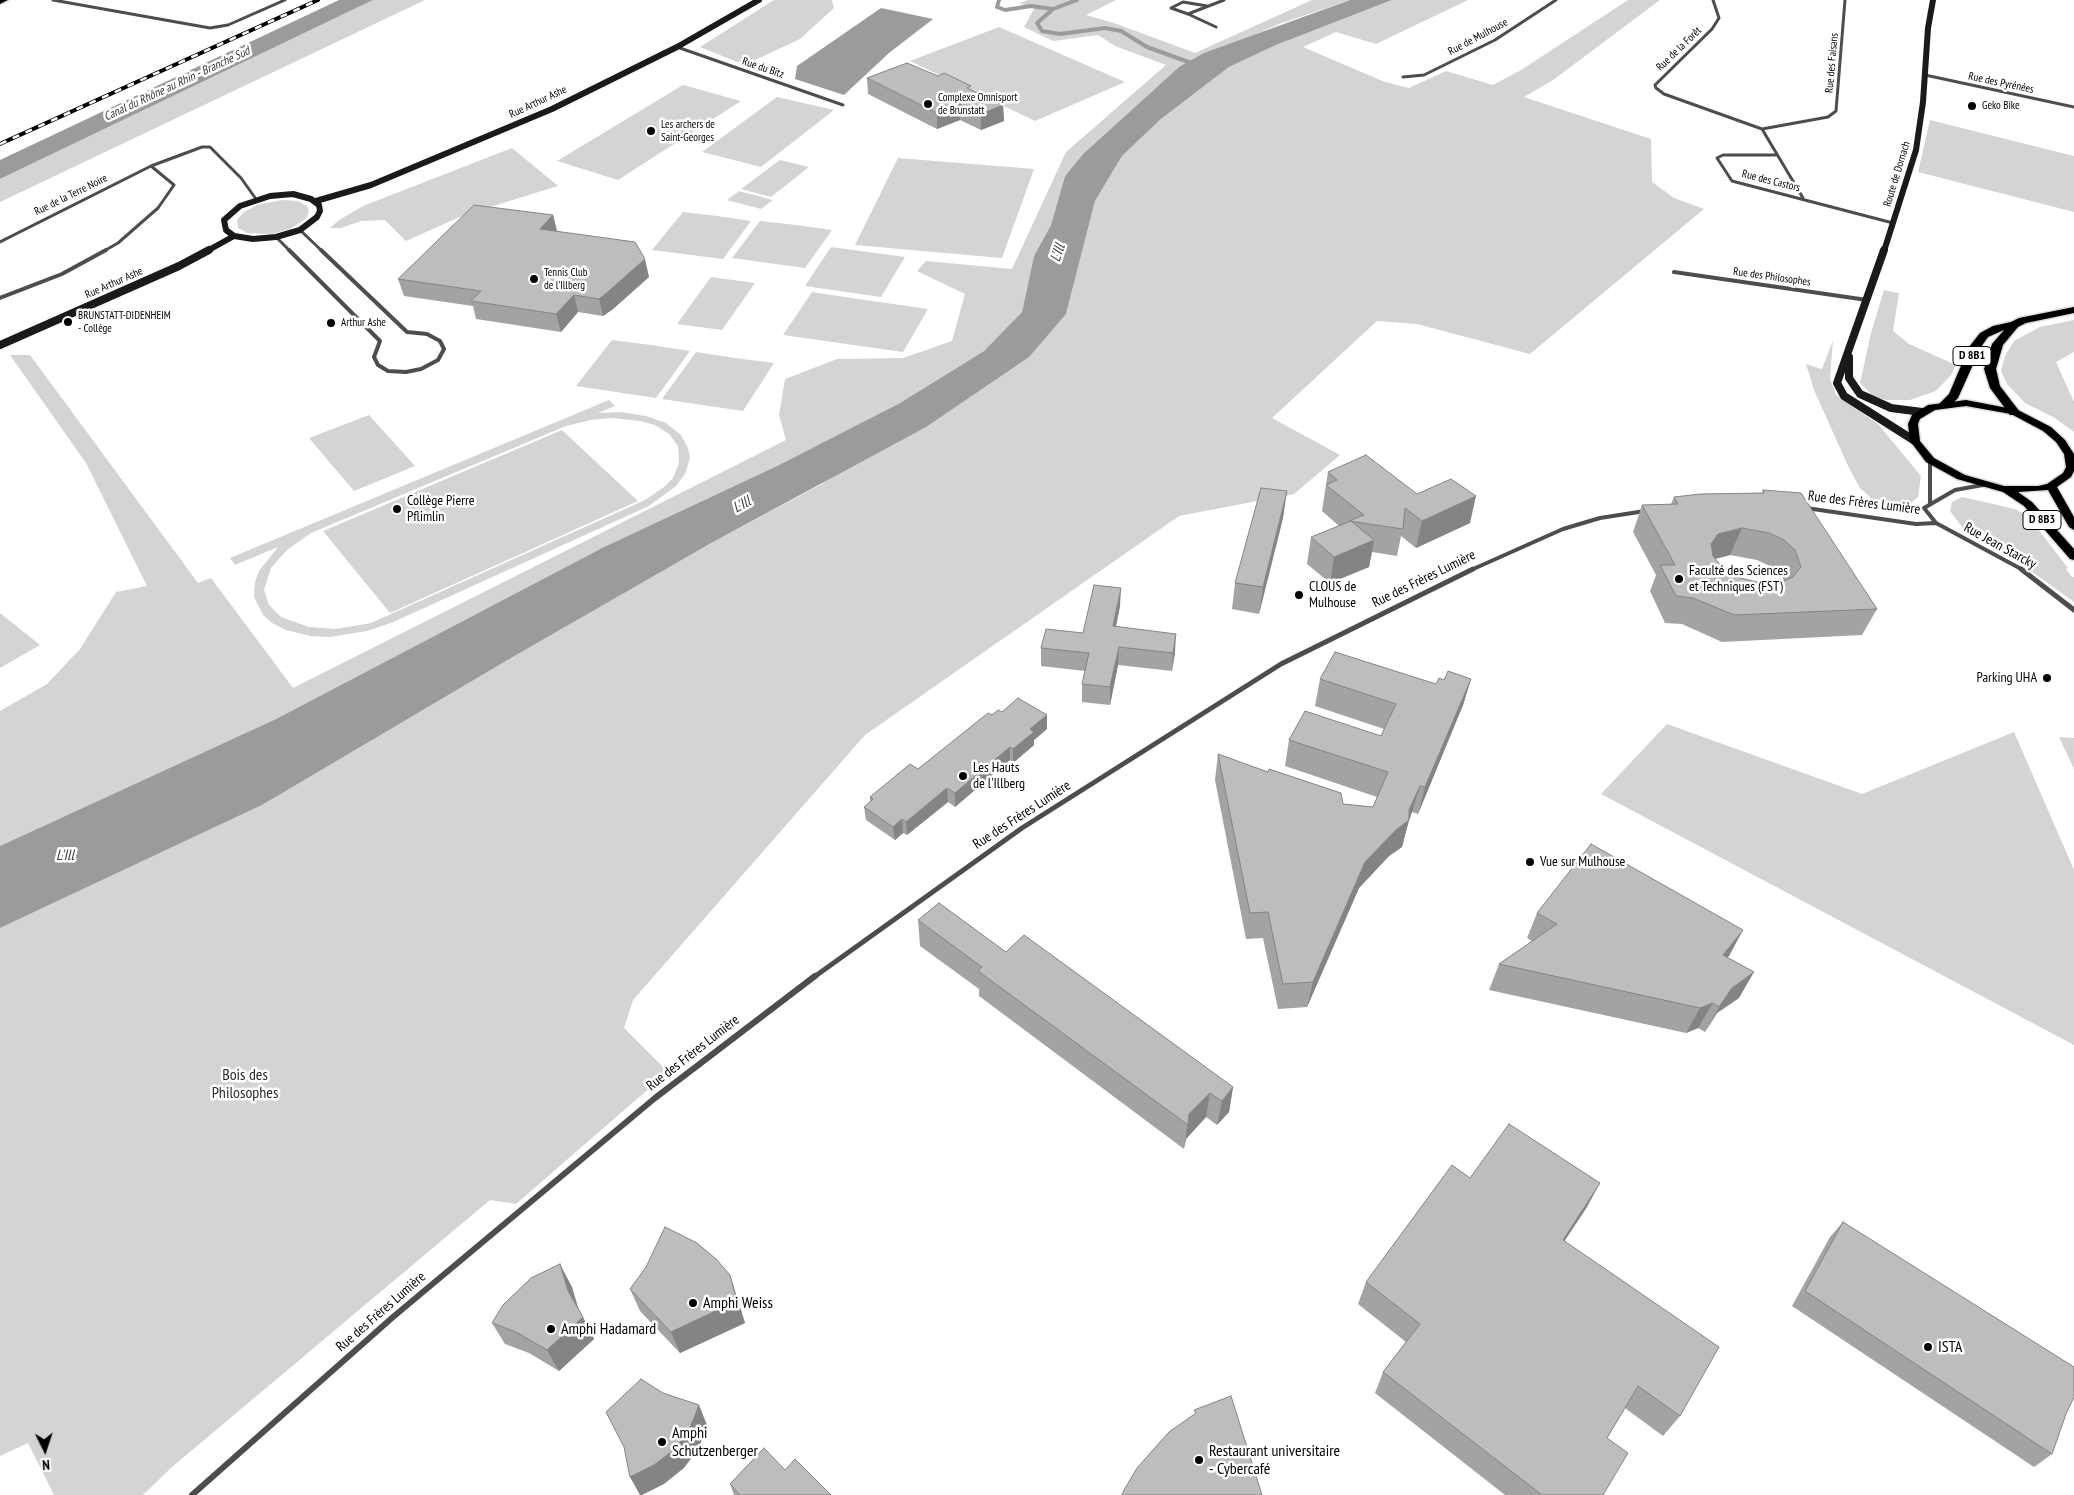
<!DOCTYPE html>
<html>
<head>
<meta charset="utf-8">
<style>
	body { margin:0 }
	#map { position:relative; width:2074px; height:1495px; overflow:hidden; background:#fff; font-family:"PT Sans Narrow",sans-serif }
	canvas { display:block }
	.north { position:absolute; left:20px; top:1425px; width:50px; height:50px; -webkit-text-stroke:4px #fff; paint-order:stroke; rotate:176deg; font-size:14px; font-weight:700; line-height:20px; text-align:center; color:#000 }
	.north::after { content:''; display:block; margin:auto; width:18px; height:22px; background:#000; clip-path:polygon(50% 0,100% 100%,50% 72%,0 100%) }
</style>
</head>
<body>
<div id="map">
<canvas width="2074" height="1495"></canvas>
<div class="north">N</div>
</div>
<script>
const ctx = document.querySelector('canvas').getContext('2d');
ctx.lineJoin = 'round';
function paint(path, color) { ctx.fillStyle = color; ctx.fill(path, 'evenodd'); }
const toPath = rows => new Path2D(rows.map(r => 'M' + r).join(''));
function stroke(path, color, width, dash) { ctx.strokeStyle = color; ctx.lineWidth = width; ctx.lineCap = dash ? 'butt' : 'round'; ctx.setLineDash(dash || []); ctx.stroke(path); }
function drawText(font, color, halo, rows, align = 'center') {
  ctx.font = font + ' "PT Sans Narrow",sans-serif'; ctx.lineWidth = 5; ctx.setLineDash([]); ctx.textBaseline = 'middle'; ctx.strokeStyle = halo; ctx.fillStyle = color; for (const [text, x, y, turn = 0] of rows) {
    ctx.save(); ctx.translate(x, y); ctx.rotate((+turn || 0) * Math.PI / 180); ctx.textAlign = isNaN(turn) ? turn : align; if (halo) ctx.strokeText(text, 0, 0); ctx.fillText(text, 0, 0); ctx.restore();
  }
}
paint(toPath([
	[373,0,425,0,0,202,0,179],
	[774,0,832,0,834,8,800,39,753,61,737,62,700,47],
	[1028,0,1116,0,1086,15,1117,24,1195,53,1312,0,1350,0,1282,23,1179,67,1083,154,1065,176,1051,225,1034,256,1022,312,984,351,900,403,777,466,604,547,276,719,0,846,0,711,47,684,80,649,116,592,147,586,86,463,10,355,30,355,198,583,211,578,293,688,786,440,779,415,785,379,837,359,903,358,952,341,965,294,917,271,926,261,1012,269,1066,152,1166,65,1115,46,1098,35,1053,41,1024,27,1034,9,1019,3],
	[1392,0,1468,0,1376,44,1336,32,1303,47,1385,82,1409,88,1446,71,1493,85,1521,70,1628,0,1660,0,1553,80,1524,97,1651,139,1652,182,1674,198,1704,209,1530,354,1417,324,1377,321,1272,418,1340,455,1294,494,1179,516,865,735,633,1000,624,1028,668,1072,516,1204,490,1200,172,1467,143,1495,54,1495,28,1443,0,1456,0,928,262,805,511,658,713,542,822,484,1066,314,1095,201,1122,156,1161,119,1229,67,1276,45],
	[999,27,1125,82,1035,121,910,61],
	[683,85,741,101,618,180,557,161],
	[777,97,834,110,761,167,702,152],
	[1930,120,2074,156,2074,212,1918,172],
	[512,148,558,186,464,215,406,241,385,220,361,221,341,228,330,228,339,220,363,206],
	[898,158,1034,169,1002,258,855,245],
	[780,160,809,167,771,197,741,189],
	[739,191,773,200,761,209,727,200],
	[282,200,298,201,307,206,309,210,307,218,290,229,272,234,248,233,238,228,237,220,244,212,257,205],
	[683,212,717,216,751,221,723,259,652,250],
	[760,221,796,225,832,230,805,268,732,258],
	[831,247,905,257,881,297,805,286],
	[711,277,755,283,722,330,677,324],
	[1884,290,1899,293,1893,331,1909,344,1956,365,1951,375,1936,391,1910,400,1886,400,1873,396,1860,383,1871,333],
	[812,292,851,298,928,309,903,352,783,335],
	[2074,320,2074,352,2056,362,2074,402,2074,432,2055,418,2025,403,2007,384,2001,371,2005,356,2014,341,2040,327],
	[612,340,651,345,690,351,656,398,576,386],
	[1833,340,1830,379,1836,395,1878,424,1921,476,1918,497,1908,505,1890,506,1871,498,1860,488,1849,468,1814,390,1806,364,1822,369],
	[696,352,735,358,774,363,743,411,662,399],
	[609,400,615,406,598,413,621,412,646,416,666,423,681,435,688,448,690,458,685,474,676,486,649,506,391,623,367,631,330,637,310,636,286,630,272,623,263,615,254,597,255,582,259,571,278,547,235,565,230,558],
	[612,418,640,421,655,425,669,434,678,446,679,463,673,478,664,487,645,500,371,623,336,629,309,627,281,617,269,605,264,590,271,568,287,550,311,533,566,426,590,420],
	[369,415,415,466,354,491,309,438],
	[562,430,638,501,390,613,323,531],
	[1962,497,2015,509,2028,516,2068,568,2066,569,2072,577,2074,577,2074,602,2016,560,1969,536,1950,511,1952,502],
	[0,613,40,645,0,668],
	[1667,724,1862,794,2014,732,2074,870,2074,1045,1601,794],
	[2059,737,2074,738,2074,769]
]), '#d4d4d4');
paint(toPath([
	[339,0,373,0,0,179,0,160],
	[1350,0,1392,0,1276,45,1229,67,1161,119,1122,156,1095,201,1066,314,1029,357,926,427,713,542,511,658,262,805,0,928,0,846,276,719,604,547,777,466,900,403,984,351,1022,312,1034,256,1051,225,1065,176,1083,154,1179,67,1204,53],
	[881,8,933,19,889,53,844,95,795,79,797,66]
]), '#9b9b9b');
stroke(toPath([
	[999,0,997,7,1005,10,1031,6,1053,9],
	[1077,0,1053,9,1037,23,1042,31,1060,34,1105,28,1121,31,1147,47,1194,64]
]), '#9b9b9b', 4);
const primary = toPath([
	[0,0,8,0,0,4,0,0],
	[1966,400,2018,410,2051,427,2065,440,2074,454,2074,471,2071,477,2057,487,2074,517,2074,530,2069,527,2048,490,2018,492,2032,502,2074,549,2074,560,2070,559,2024,506,2003,492,1957,479,1926,462,1910,441,1908,424,1912,415,1928,405,1966,400],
	[1966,406,2011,414,2043,431,2056,442,2064,454,2066,467,2063,473,2047,484,2038,486,2004,486,1965,475,1934,458,1920,441,1918,424,1920,419,1935,410,1966,406]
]);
const highway = toPath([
	[2074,307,2074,313,2026,323,2018,327,2003,345,1996,369,2000,386,2020,412,2018,415,2010,415,1990,388,1984,369,1992,344,2004,330,1988,337,1981,347,1958,398,1949,407,1941,407,1939,404,1949,394,1969,347,1980,333,1993,326,2011,322,2019,318,2074,307]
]);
stroke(primary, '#dbdbdb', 3);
stroke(highway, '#dbdbdb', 3);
stroke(toPath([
	[53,0,210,28,228,25,285,0],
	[1713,0,1719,18,1712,29,1655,85,1656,88,1664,94,1762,129,1828,117,1836,111,1845,0],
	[1207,6,1183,2,1171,8,1188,14,1224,0],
	[1188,14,1216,27],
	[677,47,843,105],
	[1925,75,2074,107],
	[1403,77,1424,75,1495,40,1556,0],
	[1762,129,1803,198],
	[1777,155,1723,155,1717,158,1732,181,1893,223],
	[300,230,322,251],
	[276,237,290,251],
	[0,242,151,166,202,147,210,147,241,178,256,199],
	[104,251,118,243,158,208,174,185,151,166]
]), '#4d4d4d', 3);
stroke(toPath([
	[289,250,380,341,374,357,378,365,388,371,406,372,421,369,438,360,444,349,440,341,427,334,407,332,321,250],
	[1674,272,1867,300],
	[0,298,62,274,106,250],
	[1930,460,1930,504],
	[1806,508,1916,524,1936,523,1924,508,1955,490,1983,485],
	[1936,523,2023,570],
	[1471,570,1563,529,1600,518,1645,511]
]), '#4d4d4d', 4);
stroke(toPath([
	[2021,569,2074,610],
	[814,977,1022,828,1281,664,1473,569]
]), '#4d4d4d', 5);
stroke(toPath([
	[192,1495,393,1317,655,1098,815,976]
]), '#4d4d4d', 6);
stroke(toPath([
	[293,194,311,199,319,205,320,211,317,217,300,230,276,237,253,239,234,236,226,230,224,220,240,206,270,196,293,194],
	[316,201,371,185,552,109,677,47,759,0],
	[207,251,234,236],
	[1884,251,1916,150,1923,102,1928,28,1933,0]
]), '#1a1a1a', 6);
stroke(toPath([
	[1884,250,1837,383,1844,396,1915,441],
	[0,345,179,266,209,250],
	[1849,357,1849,378,1860,394,1891,408,1922,412]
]), '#1a1a1a', 8);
paint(primary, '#000');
paint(highway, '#000');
const rail = toPath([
	[0,144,318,0]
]);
stroke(rail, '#000', 4);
stroke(rail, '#fff', 2.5, [7]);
paint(toPath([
	[867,78,971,90,1003,105,1004,121,981,130,960,120,937,129,868,94],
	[553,215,557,231,649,277,613,309,603,316,578,312,561,332,476,319,473,306,404,296,398,279],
	[1328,472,1417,494,1470,523,1416,548,1401,536,1397,556,1372,552,1369,567,1330,583,1307,564,1311,537,1339,526,1322,511],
	[1763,490,1877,609,1862,635,1722,642,1682,624,1665,623,1650,591,1656,575,1633,532,1642,505,1671,504,1674,497,1762,493],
	[1730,555,1757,560,1772,567,1782,576,1784,581,1761,583,1741,578,1723,568,1715,559],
	[1283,518,1259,614,1232,609,1235,583],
	[1120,606,1116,627,1175,652,1172,671,1118,665,1110,705,1082,702,1082,684,1085,671,1041,666,1041,648,1083,633],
	[1320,679,1436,684,1444,680,1471,679,1463,705,1418,814,1412,812,1409,820,1402,847,1389,856,1359,888,1307,1007,1278,1009,1263,938,1246,939,1215,780,1218,754,1343,804,1373,807,1377,797,1285,766,1289,740,1381,736,1384,729,1315,706],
	[992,715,1047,715,1047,729,1034,740,1034,745,1013,763,1010,760,955,807,948,802,907,835,903,833,895,840,866,820,864,807,870,802,870,797,918,769],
	[1537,913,1729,956,1727,957,1739,998,1717,1013,1705,1032,1698,1028,1686,1033,1489,990,1499,964,1532,941,1527,938],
	[918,920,1233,1087,1229,1112,1217,1125,1206,1117,1186,1139,1184,1149,979,996,979,989,920,946],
	[1470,1178,1587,1207,1564,1241,1680,1416,1663,1436,1625,1408,1607,1438,1603,1495,1505,1495,1375,1393,1383,1372,1406,1342,1358,1304,1366,1282],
	[1843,1222,2066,1414,2052,1454,2034,1467,1792,1306,1830,1237],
	[572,1287,579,1310,594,1339,559,1371,529,1353,505,1344,492,1323],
	[630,1289,737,1298,745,1323,680,1353,640,1311],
	[785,1470,831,1495,734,1495,730,1484]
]), '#a3a3a3');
paint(toPath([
	[960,104,960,120,937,129,937,113],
	[1003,105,1004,121,981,130,981,114],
	[553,215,557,232,540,229],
	[645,259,649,277,613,309,603,316,599,299],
	[574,295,578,312,561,332,556,314],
	[1287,491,1283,518,1259,614,1263,587],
	[1476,496,1470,523,1416,548,1422,521],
	[1742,528,1730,555,1707,561,1711,544,1718,534],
	[1374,540,1369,567,1330,583,1334,557],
	[1121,588,1120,606,1112,644,1113,626],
	[1176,634,1175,652,1172,671,1173,653],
	[1119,647,1118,665,1110,705,1110,687],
	[1471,679,1463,705,1418,814,1425,787],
	[1047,715,1047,729,1034,740,1034,745,1013,763,1013,749,1030,729],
	[1010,747,1010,760,955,807,955,793],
	[1420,786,1412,812,1409,821,1409,820,1402,847,1389,856,1359,888,1307,1007,1313,982,1365,862,1409,810],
	[947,788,948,802,907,835,906,822],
	[902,819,903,833,895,840,893,827],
	[1743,930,1729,956,1709,980,1723,955],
	[1754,972,1739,998,1717,1013,1705,1032,1719,1007,1732,988],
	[1713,1003,1698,1028,1686,1033,1700,1008],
	[1233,1087,1229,1112,1217,1125,1222,1101],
	[1210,1093,1206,1117,1186,1139,1184,1149,1189,1114],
	[1600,1183,1587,1207,1550,1263,1563,1240],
	[560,1264,572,1287,579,1313,568,1291],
	[730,1275,745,1323,680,1353,671,1332],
	[583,1317,594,1339,559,1371,547,1350],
	[699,1405,707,1425,699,1448,684,1468,664,1484,642,1495,640,1495,630,1477]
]), '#848484');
const building = toPath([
	[907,63,938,76,944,73,971,86,967,88,1003,105,981,114,960,104,937,113,867,78,907,63],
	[474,205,553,215,540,229,635,242,645,259,609,291,599,299,574,295,556,314,471,301,481,291,398,279,474,205],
	[1366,455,1417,494,1451,479,1476,496,1422,521,1405,508,1403,529,1349,521,1364,515,1326,485,1337,480,1328,472,1366,455],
	[1261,488,1287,491,1263,587,1235,583,1261,488],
	[1763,490,1801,493,1877,609,1734,615,1693,598,1676,596,1660,565,1675,565,1642,505,1678,504,1674,497,1700,494,1764,493,1763,490],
	[1742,528,1769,533,1784,540,1795,550,1801,567,1793,577,1782,582,1761,583,1741,578,1723,568,1713,556,1711,544,1718,534,1742,528],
	[1351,521,1374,540,1334,557,1311,537,1351,521],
	[1094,585,1121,588,1113,626,1176,634,1173,653,1119,647,1110,687,1082,684,1089,653,1041,648,1046,629,1083,633,1094,585],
	[1335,652,1436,684,1439,678,1444,680,1448,671,1471,679,1425,787,1420,786,1409,810,1409,820,1396,830,1365,862,1313,982,1283,984,1268,912,1250,913,1218,754,1268,772,1269,769,1341,793,1343,804,1373,807,1388,772,1289,740,1305,711,1381,736,1396,704,1320,679,1335,652],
	[1018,698,1047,715,1030,729,1034,732,1013,749,1010,747,955,793,947,788,906,822,902,819,893,827,864,807,873,799,870,797,910,764,918,769,988,713,992,715,998,710,1002,712,1018,698],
	[1591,844,1743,930,1723,955,1754,972,1732,988,1719,1007,1713,1003,1700,1008,1499,964,1557,924,1537,913,1591,844],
	[939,903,1006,952,1024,935,1233,1087,1222,1101,1210,1093,1189,1114,1188,1125,978,971,982,967,918,920,939,903],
	[1509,1124,1600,1183,1563,1240,1719,1347,1680,1416,1638,1386,1607,1438,1628,1453,1603,1495,1542,1495,1383,1372,1420,1324,1366,1282,1452,1165,1470,1178,1509,1124],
	[1843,1222,2074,1367,2074,1397,2066,1414,2052,1454,1805,1291,1843,1222],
	[665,1227,697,1243,716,1259,730,1275,737,1301,671,1332,630,1289,646,1267,665,1227],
	[560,1264,568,1291,583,1317,547,1350,516,1332,492,1323,503,1305,531,1278,560,1264],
	[641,1379,663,1393,699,1405,690,1428,675,1449,654,1465,630,1477,624,1447,606,1412,641,1379],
	[1231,1396,1262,1495,1122,1495,1124,1490,1137,1468,1169,1432,1196,1413,1194,1410,1231,1396],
	[764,1448,785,1470,795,1459,831,1495,740,1495,730,1484,764,1448]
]);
paint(building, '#bdbdbd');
stroke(building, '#848484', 1);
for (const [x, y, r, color] of [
	[928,104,5,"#000"],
	[1972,106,5,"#000"],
	[651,131,5,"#000"],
	[534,279,5,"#000"],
	[68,322,5,"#000"],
	[331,323,5,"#000"],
	[397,509,5,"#000"],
	[1679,579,5,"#000"],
	[1299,595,5,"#000"],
	[2047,678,5,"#000"],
	[963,776,5,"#000"],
	[1530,862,5,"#000"],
	[693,1303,5,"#000"],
	[551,1329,5,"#000"],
	[1928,1347,5,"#000"],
	[662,1442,5,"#000"],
	[1199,1460,5,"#000"]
]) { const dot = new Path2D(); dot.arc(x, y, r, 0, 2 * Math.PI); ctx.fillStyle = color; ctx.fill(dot); stroke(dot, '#fff', 2); }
drawText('11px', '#000', '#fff', [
	["Rue de Mulhouse",1478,37,-28],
	["Rue de la Forêt",1679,49,-44],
	["Rue des Faisans",1832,63,-85],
	["Rue du Bitz",763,68,19],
	["Rue des Pyrénées",2001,83,12],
	["Rue Arthur Ashe",538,102,-25],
	["Route de Dornach",1897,174,-73],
	["Rue des Castors",1771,181,14],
	["Rue de la Terre Noire",71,195,-26],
	["Rue des Philosophes",1772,277,8],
	["Rue Arthur Ashe",114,283,-24]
]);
drawText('11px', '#000', '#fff', [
	["Complexe Omnisport",938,98],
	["de Brunstatt",938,111],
	["Geko Bike",1982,106],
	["Les archers de",661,125],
	["Saint-Georges",661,138],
	["Tennis Club",544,273],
	["de l'Illberg",544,286],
	["BRUNSTATT-DIDENHEIM",78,316],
	["- Collège",78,329],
	["Arthur Ashe",341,323]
], 'left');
drawText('italic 12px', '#3c3c3c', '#fff', [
	["Canal du Rhône au Rhin - Branche Sud",177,84,-25]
]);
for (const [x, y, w] of [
	[1972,356,38],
	[2042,520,38]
]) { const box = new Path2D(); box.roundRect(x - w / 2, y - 9.5, w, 19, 4); ctx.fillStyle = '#fff'; ctx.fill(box); stroke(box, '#000', 1); }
drawText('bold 12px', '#000', null, [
	["D 8B1",1972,356],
	["D 8B3",2042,520]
]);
drawText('14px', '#000', '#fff', [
	["Collège Pierre",407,501],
	["Pflimlin",407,517],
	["Faculté des Sciences",1689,571],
	["et Techniques (FST)",1689,587],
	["CLOUS de",1309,587],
	["Mulhouse",1309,603],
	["Parking UHA",2037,678,"right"],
	["Les Hauts",973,768],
	["de l'Illberg",973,784],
	["Vue sur Mulhouse",1540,862]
], 'left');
drawText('14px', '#000', '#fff', [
	["Rue des Frères Lumière",1864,503,7],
	["Rue Jean Starcky",2000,546,29],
	["Rue des Frères Lumière",1424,579,-26],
	["Rue des Frères Lumière",1022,815,-33],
	["Rue des Frères Lumière",693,1053,-38],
	["Rue des Frères Lumière",381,1312,-41]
]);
drawText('italic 15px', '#3c3c3c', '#fff', [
	["L'Ill",1058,253,-71],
	["L'Ill",742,505,-29],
	["L'Ill",65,856]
]);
drawText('16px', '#2b2b2b', '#fff', [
	["Bois des",245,1075],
	["Philosophes",245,1093]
]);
drawText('16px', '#000', '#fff', [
	["Amphi Weiss",703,1303],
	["Amphi Hadamard",561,1329],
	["ISTA",1938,1347],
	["Amphi",672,1433],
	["Schutzenberger",672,1451],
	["Restaurant universitaire",1209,1451],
	["- Cybercafé",1209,1469]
], 'left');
</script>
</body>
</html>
